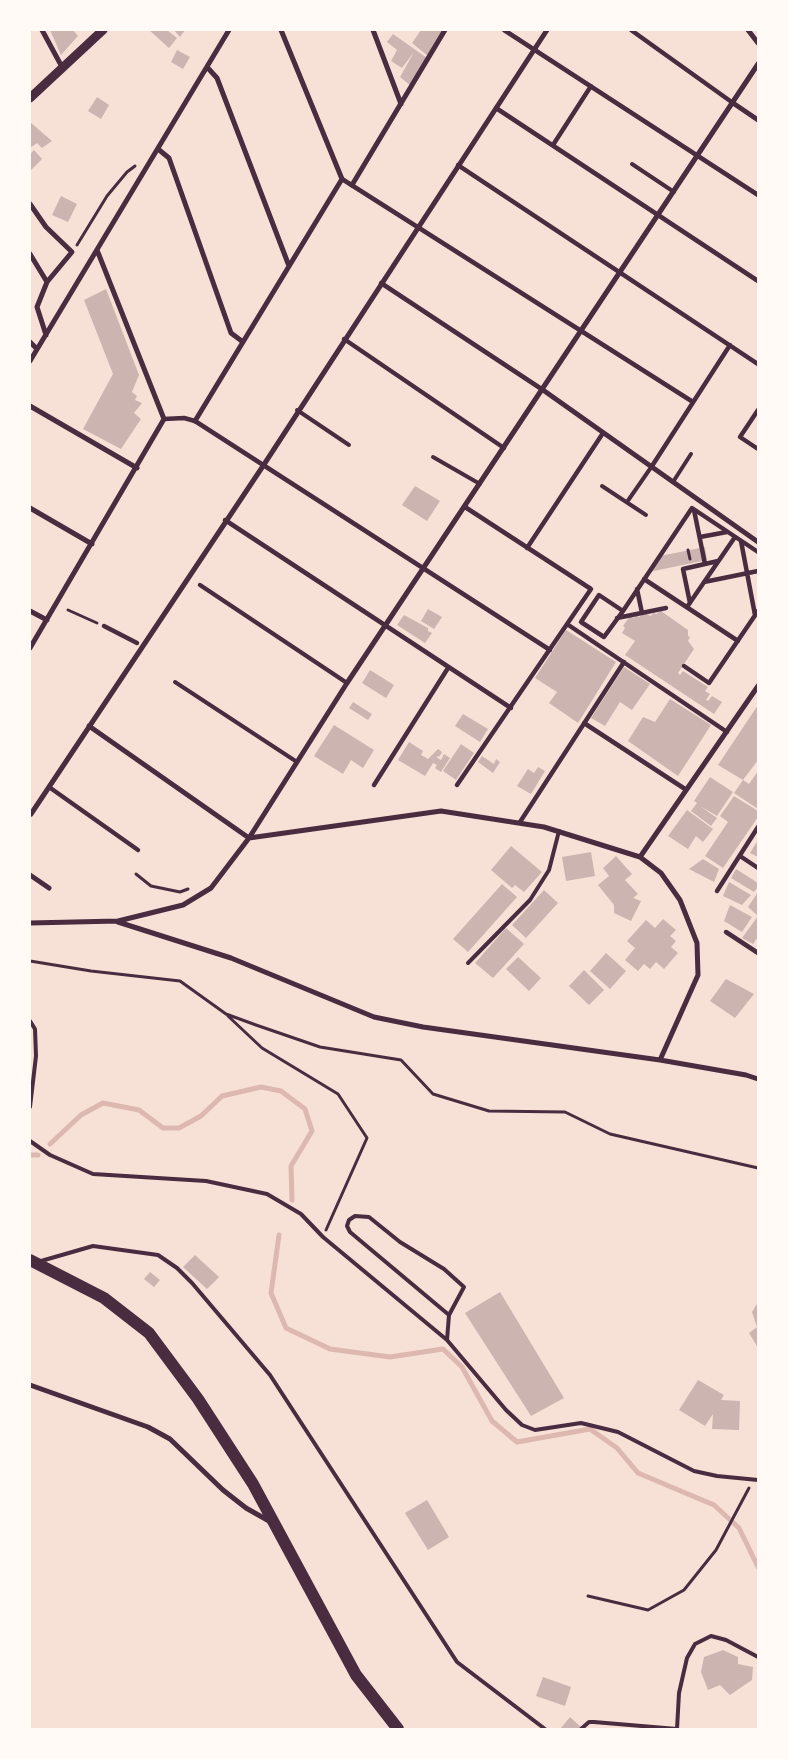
<!DOCTYPE html>
<html>
<head>
<meta charset="utf-8">
<style>
	body { margin:0 }
	#map { position:relative; width:788px; height:1759px; overflow:hidden; background:#f7e1d7; font-family:Inter,sans-serif }
	canvas { display:block }
	.frame { position:absolute; inset:0; border:31px solid #fffaf5; pointer-events:none }
</style>
</head>
<body>
<div id="map">
<canvas width="788" height="1759"></canvas>
<div class="frame"></div>
</div>
<script>
const ctx = document.querySelector('canvas').getContext('2d');
ctx.lineJoin = 'round';
const toPath = rows => new Path2D(rows.map(r => 'M' + r).join(''));
function stroke(path, color, width, dash) { ctx.strokeStyle = color; ctx.lineWidth = width; ctx.lineCap = dash ? 'butt' : 'round'; ctx.setLineDash(dash || []); ctx.stroke(path); }
function paint(path, color) { ctx.fillStyle = color; ctx.fill(path, 'evenodd'); }
stroke(toPath([
	[50,1144,81,1115,103,1103,139,1110,163,1128,179,1128,201,1116,222,1096,261,1087,281,1091,305,1109,312,1131,291,1166,292,1200],
	[30,1155,38,1155],
	[279,1235,271,1293,286,1328,330,1349,390,1357,443,1349,462,1367,492,1421,517,1442,590,1429,617,1448,638,1473,714,1505,739,1528,758,1567]
]), '#dcb8b0', 5);
paint(toPath([
	[50,30,73,30,78,36,61,55],
	[149,30,167,30,177,38,169,48],
	[174,30,185,30,180,37],
	[421,30,444,30,428,56,412,43],
	[393,34,427,58,411,86,400,77,414,52,402,68,391,61,397,50,387,42],
	[177,50,190,57,183,69,171,62],
	[97,97,109,105,101,119,88,111],
	[30,122,52,141,42,148,37,143,30,148],
	[34,150,42,159,30,171,30,154],
	[61,196,77,204,68,222,52,215],
	[106,289,139,375,132,392,137,396,135,400,142,403,134,413,141,419,121,449,83,429,113,374,84,300],
	[415,486,440,501,427,521,402,505],
	[705,547,707,560,649,572,660,556],
	[428,609,442,617,434,629,421,621],
	[661,611,688,630,688,636,690,637,688,641,694,649,678,673,680,675,683,671,708,687,705,691,710,694,706,700,708,701,712,696,722,702,714,714,625,655,635,641,622,633,625,628,623,626,630,616,634,618,636,615,639,617,644,613,651,616,653,613,656,614],
	[404,615,428,628,428,631,432,633,425,643,397,625],
	[566,630,616,662,578,723,549,703,557,692,535,678],
	[624,667,650,684,632,710,620,702,605,726,591,718],
	[370,670,394,685,386,698,362,683],
	[670,699,711,725,678,776,628,741,643,717,655,722],
	[353,702,372,714,368,720,349,708],
	[758,705,758,760,743,780,749,784,758,771,758,809,734,793,743,780,718,765],
	[463,714,488,729,480,742,455,726],
	[334,725,374,750,363,768,351,760,343,774,314,756],
	[409,742,423,751,421,755,428,759,438,749,442,752,440,756,436,757,441,760,444,754,450,758,441,772,435,768,437,765,433,763,425,776,398,760],
	[461,744,474,753,456,780,443,771],
	[482,756,494,764,496,759,500,762,493,773,478,762],
	[538,767,545,771,531,794,517,786,528,769,534,773],
	[710,777,733,792,717,816,700,806,717,818,711,826,691,811,697,803,694,801],
	[734,796,758,811,758,817,723,868,705,856,728,822,720,816],
	[687,810,713,829,703,842,696,836,688,849,668,836],
	[758,840,758,857,750,853],
	[511,846,542,872,524,892,515,885,512,888,491,870],
	[591,852,595,876,566,881,562,857],
	[616,856,632,874,625,880,638,894,633,898,641,901,631,921,614,913,614,905,598,885,609,876,603,868],
	[703,859,719,869,714,882,689,869],
	[736,869,758,883,758,887,754,892,731,878],
	[729,882,751,895,742,905,723,896],
	[502,884,517,897,468,952,453,939],
	[544,890,558,903,526,938,512,925],
	[758,892,758,913,757,915,748,907],
	[730,905,752,917,742,932,724,921],
	[758,916,758,937,753,944,742,938],
	[663,919,676,930,670,936,676,941,671,947,678,953,664,969,656,962,650,969,644,964,638,971,625,960,635,948,627,941,646,920,655,928],
	[506,928,524,944,493,978,475,963],
	[606,953,626,971,610,989,590,971],
	[518,957,541,978,529,991,506,969],
	[584,970,604,990,589,1005,569,986],
	[726,979,754,994,735,1018,710,1001],
	[195,1255,219,1277,207,1289,183,1267],
	[150,1272,160,1280,154,1287,144,1279],
	[500,1292,564,1398,531,1416,465,1313],
	[758,1302,758,1348,749,1333,757,1327,752,1312],
	[698,1380,724,1395,721,1400,740,1401,739,1430,712,1429,713,1414,705,1426,679,1410],
	[427,1500,449,1537,428,1550,405,1513],
	[723,1650,738,1657,738,1664,753,1667,752,1680,730,1695,720,1685,708,1690,701,1672,704,1657],
	[543,1677,571,1687,565,1706,536,1696],
	[570,1717,581,1727,579,1729,560,1729]
]), '#ccb4b1');
stroke(toPath([
	[77,245,107,196,127,172,135,166],
	[688,550,690,559],
	[68,610,97,623],
	[136,874,151,886,180,892,188,889],
	[30,961,91,971,180,981,226,1014,256,1025,320,1047,401,1060,433,1094,489,1111,565,1112,610,1134,758,1168],
	[228,1016,262,1048,338,1094,367,1138,326,1230],
	[588,1596,648,1610,684,1590,716,1550,749,1488]
]), '#4a2c40', 3);
stroke(toPath([
	[632,164,674,192],
	[297,410,349,445],
	[433,457,480,484],
	[673,482,691,454],
	[602,486,646,515],
	[627,502,652,466],
	[175,682,297,762],
	[468,963,530,900,549,870,559,831],
	[30,1021,35,1029,36,1056,30,1107],
	[30,1141,50,1155,93,1174,206,1181,267,1194,301,1214,323,1237,447,1340,506,1410,522,1425,535,1430,581,1423,618,1432,694,1471,717,1476,758,1480],
	[41,1261,93,1246,158,1255,177,1268,192,1283,270,1375,457,1662,545,1729],
	[447,1340,449,1315,464,1287,444,1269,400,1242,369,1217,355,1216,349,1220,347,1226,350,1232,449,1315],
	[581,1729,589,1722,594,1722,677,1729],
	[677,1729,679,1693,687,1658,695,1644,711,1636,726,1640,758,1657]
]), '#4a2c40', 4);
stroke(toPath([
	[504,30,758,195],
	[631,30,733,103],
	[496,108,758,281],
	[553,145,591,86],
	[458,165,758,364],
	[342,179,693,402],
	[381,283,543,390],
	[344,339,504,448],
	[758,410,740,437,758,449],
	[164,419,184,418,195,421,550,650],
	[652,466,730,345],
	[694,510,705,564,718,561],
	[225,520,511,708],
	[700,537,727,532],
	[741,541,755,615],
	[527,548,603,433],
	[644,579,738,641],
	[704,582,758,571],
	[200,585,347,683],
	[637,589,642,613],
	[690,603,683,569,705,564],
	[687,607,735,537],
	[623,611,599,595,581,622,604,637,623,611,692,508,758,552],
	[617,618,666,608],
	[567,624,727,732],
	[104,626,137,643],
	[684,666,709,683,758,611],
	[584,723,685,789],
	[374,785,448,668],
	[457,785,591,589,465,507],
	[49,787,138,850],
	[520,822,624,662],
	[740,856,758,868],
	[717,891,758,827],
	[726,932,758,953]
]), '#4a2c40', 4.5);
stroke(toPath([
	[42,30,62,67],
	[373,30,401,104],
	[748,30,758,43],
	[207,67,217,78,289,266],
	[733,103,758,120],
	[158,149,169,158,231,333,243,342],
	[352,185,445,30],
	[30,204,46,227,72,252,47,282,37,307,46,335],
	[30,254,47,282],
	[30,342,37,349],
	[30,361,229,30],
	[543,390,758,542],
	[30,406,137,468],
	[195,421,342,179,281,30],
	[30,508,92,544],
	[30,611,47,620],
	[30,648,164,419,97,250],
	[89,726,249,838,441,811,544,827,640,857,661,873,680,900,697,943,698,975,660,1060],
	[31,814,263,466,547,30],
	[640,857,758,686],
	[30,875,49,888],
	[118,922,231,958,374,1017,423,1027,660,1060,746,1075,758,1079],
	[30,923,118,921,183,905,211,888,249,838,347,683,758,64],
	[30,1385,148,1427,170,1439,223,1490,246,1508,269,1521]
]), '#4a2c40', 5);
stroke(toPath([
	[30,98,103,30]
]), '#4a2c40', 9);
stroke(toPath([
	[30,1260,104,1298,149,1333,198,1399,253,1484,356,1675,398,1729]
]), '#4a2c40', 12);
</script>
</body>
</html>
